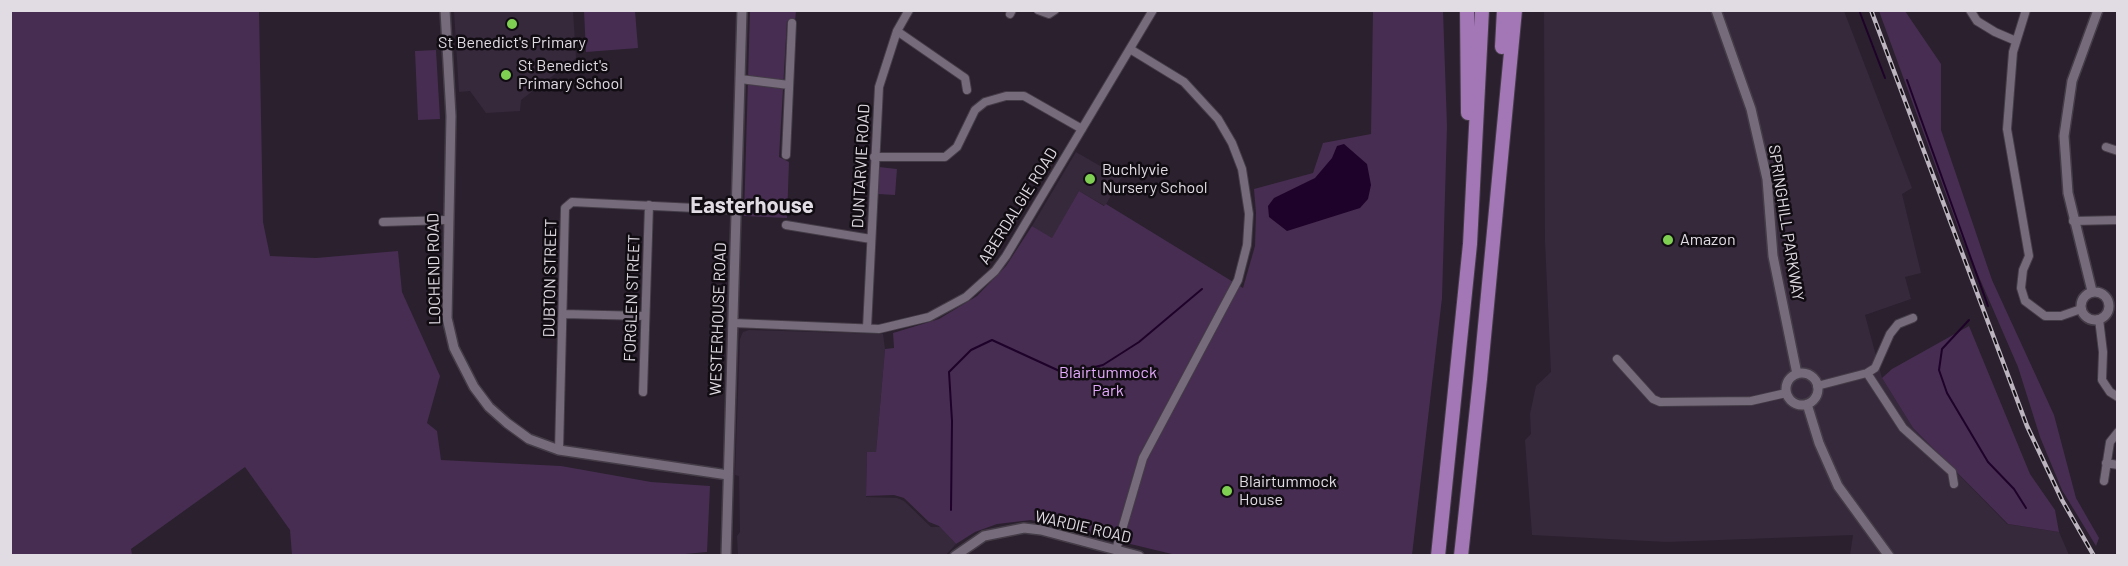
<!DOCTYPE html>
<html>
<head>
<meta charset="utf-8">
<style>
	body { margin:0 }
	#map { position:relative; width:2128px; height:566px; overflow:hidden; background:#2a202e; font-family:Barlow,sans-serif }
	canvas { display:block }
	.frame { position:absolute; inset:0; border:12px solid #e1dbe4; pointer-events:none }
</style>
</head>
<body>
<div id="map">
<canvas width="2128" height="566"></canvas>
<div class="frame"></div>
</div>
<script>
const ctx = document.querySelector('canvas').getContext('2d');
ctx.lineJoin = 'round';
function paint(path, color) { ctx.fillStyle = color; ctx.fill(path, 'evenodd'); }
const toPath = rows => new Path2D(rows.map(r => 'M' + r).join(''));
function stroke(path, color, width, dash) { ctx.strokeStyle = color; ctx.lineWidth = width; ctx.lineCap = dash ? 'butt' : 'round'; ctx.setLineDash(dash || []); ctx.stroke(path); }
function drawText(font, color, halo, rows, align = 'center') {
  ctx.font = font + ' Barlow,sans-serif'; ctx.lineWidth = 5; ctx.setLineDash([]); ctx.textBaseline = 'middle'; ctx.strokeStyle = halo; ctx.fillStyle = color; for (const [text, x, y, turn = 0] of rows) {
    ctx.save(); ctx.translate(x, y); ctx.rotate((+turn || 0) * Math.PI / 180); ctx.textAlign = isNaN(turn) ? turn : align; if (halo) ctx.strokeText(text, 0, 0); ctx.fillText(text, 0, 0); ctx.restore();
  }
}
paint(toPath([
	[454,11,573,11,576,58,521,100,520,111,486,113,470,91,459,92],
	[1544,11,1844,11,1912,188,1902,194,1921,273,1905,277,1911,299,1865,315,1882,378,1913,428,2007,524,2059,532,2069,555,1850,555,1853,535,1667,542,1532,535,1525,440,1531,434,1530,414,1536,386,1551,372,1545,241],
	[1076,152,1121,178,1105,206,1079,191,1052,239,1032,226],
	[749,330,883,334,885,349,876,452,867,452,866,497,897,498,904,501,931,527,940,527,956,544,946,555,738,555,737,536,740,532,739,476,735,475,740,339,743,332]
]), '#36293b');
paint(toPath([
	[10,11,259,11,263,222,270,256,316,258,398,251,402,292,440,376,427,423,437,431,441,460,561,466,651,482,710,486,707,552,663,556,292,555,290,530,245,467,131,549,132,555,11,555],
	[584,11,635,11,638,48,586,52],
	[750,11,796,11,795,21,787,21,779,157,789,162,787,218,744,216],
	[1373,11,1443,11,1447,126,1442,298,1412,555,1176,555,1031,520,997,524,975,532,956,544,939,526,929,522,904,498,894,495,866,496,867,452,876,452,885,349,894,348,893,333,939,319,977,296,1006,266,1032,226,1052,238,1079,191,1104,206,1106,204,1243,288,1255,246,1256,213,1254,189,1313,173,1323,143,1371,134],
	[1879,11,1905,11,1941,64,1941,130,1992,280,2054,415,2076,498,2099,538,2096,546,2062,490,2040,437,2018,367,1960,233],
	[436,50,440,119,418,120,415,51],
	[879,167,897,169,895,195,878,194],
	[1969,326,2030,474,2055,510,2059,532,2008,524,1913,428,1882,378,1892,369]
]), '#472d51');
paint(toPath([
	[1344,144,1367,164,1371,185,1368,199,1360,208,1287,231,1269,217,1268,206,1274,198,1315,178,1332,158,1337,146]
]), '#1f0229');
stroke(toPath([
	[1859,10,1885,78],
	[1907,80,1988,306],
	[1969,320,1942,349,1939,370,1947,393,1988,462,2014,489,2026,508],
	[951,510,952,421,949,372,971,350,992,340,1066,374,1103,365,1139,342,1202,289]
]), '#1f0229', 2);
const minor = toPath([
	[1038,10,1049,14,1055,10],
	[1970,10,1977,21,1995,32,2016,41],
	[2026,10,2013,52,2007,129,2029,256,2023,270,2021,288,2025,301,2045,316,2061,316,2081,309],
	[1010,14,1012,10],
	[897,31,965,78,967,90],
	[740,79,789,85],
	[2106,147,2118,151],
	[786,155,792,23],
	[874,157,945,157,957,147,975,110,985,102,1006,96,1024,96,1082,129],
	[2073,221,2118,220],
	[383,222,447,220],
	[786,225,871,239],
	[563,314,645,316],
	[2099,319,2103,352,2102,380,2110,392,2118,397],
	[733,323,879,329,929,317,966,297,995,271,1006,256,1153,10],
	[867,328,879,87,897,31,909,10],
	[1617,359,1653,399,1660,402,1751,401,1786,393],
	[1867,373,1903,428,1952,472,1954,484],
	[1817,386,1867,373,1875,368,1890,334,1898,324,1913,318],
	[643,392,649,205],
	[559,450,565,208,572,202,736,210],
	[2106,463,2118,465],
	[2104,481,2110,442,2118,432],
	[1116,550,1143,458,1238,280,1247,245,1249,214,1242,169,1232,143,1218,119,1184,82,1130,49]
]);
const tertiary = toPath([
	[445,10,451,116,447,318,454,348,474,387,489,407,507,423,529,439,559,450,728,475],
	[1716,10,1751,109,1767,179,1773,256,1797,374],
	[2092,291,2068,193,2064,136,2072,81,2098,10],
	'2081 306a14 14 0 1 1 28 0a14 14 0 1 1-28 0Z',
	'1786 389a16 16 0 1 1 32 0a16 16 0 1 1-32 0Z',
	[1807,404,1819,443,1838,486,1889,556],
	[726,556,742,10],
	[955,556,984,536,1024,528,1041,530,1139,556]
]);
const motorway = toPath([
	[1467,10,1468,113],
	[1502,47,1504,10],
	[1438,556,1470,244,1482,10],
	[1461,556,1480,379,1515,10]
]);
stroke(minor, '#443c47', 10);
stroke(tertiary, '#443c47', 12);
stroke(motorway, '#443c47', 16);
stroke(minor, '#766b7b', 8);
stroke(tertiary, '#766b7b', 9);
stroke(motorway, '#a376b5', 14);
const rail = toPath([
	[1871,10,2027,426,2062,500,2094,556]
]);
stroke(rail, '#bcb5bf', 4.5);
stroke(rail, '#100c12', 2, [7]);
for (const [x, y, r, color] of [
	[512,24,6,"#7fd052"],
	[506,75,6,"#7fd052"],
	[1090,179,6,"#7fd052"],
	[1668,240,6,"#7fd052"],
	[1227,491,6,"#7fd052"]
]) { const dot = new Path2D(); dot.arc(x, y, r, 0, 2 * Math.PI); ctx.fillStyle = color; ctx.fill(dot); stroke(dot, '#100c12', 2); }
drawText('16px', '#e1dbe4', '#100c12', [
	["St Benedict's Primary",512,43,"center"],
	["St Benedict's",518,66],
	["Primary School",518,84],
	["Buchlyvie",1102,170],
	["Nursery School",1102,188],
	["Amazon",1680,240],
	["Blairtummock",1239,482],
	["House",1239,500]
], 'left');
drawText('16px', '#e1dbe4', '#100c12', [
	["DUNTARVIE ROAD",861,166,-87],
	["ABERDALGIE ROAD",1018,206,-58],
	["SPRINGHILL PARKWAY",1786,223,81],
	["LOCHEND ROAD",434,269,-91],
	["DUBTON STREET",550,278,-89],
	["FORGLEN STREET",632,298,-88],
	["WESTERHOUSE ROAD",718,319,-88],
	["WARDIE ROAD",1083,527,13]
]);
drawText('16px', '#e5a9fd', '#100c12', [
	["Blairtummock",1108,373],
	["Park",1108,391]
]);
drawText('bold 22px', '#e1dbe4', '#100c12', [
	["Easterhouse",752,206]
]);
</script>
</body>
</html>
